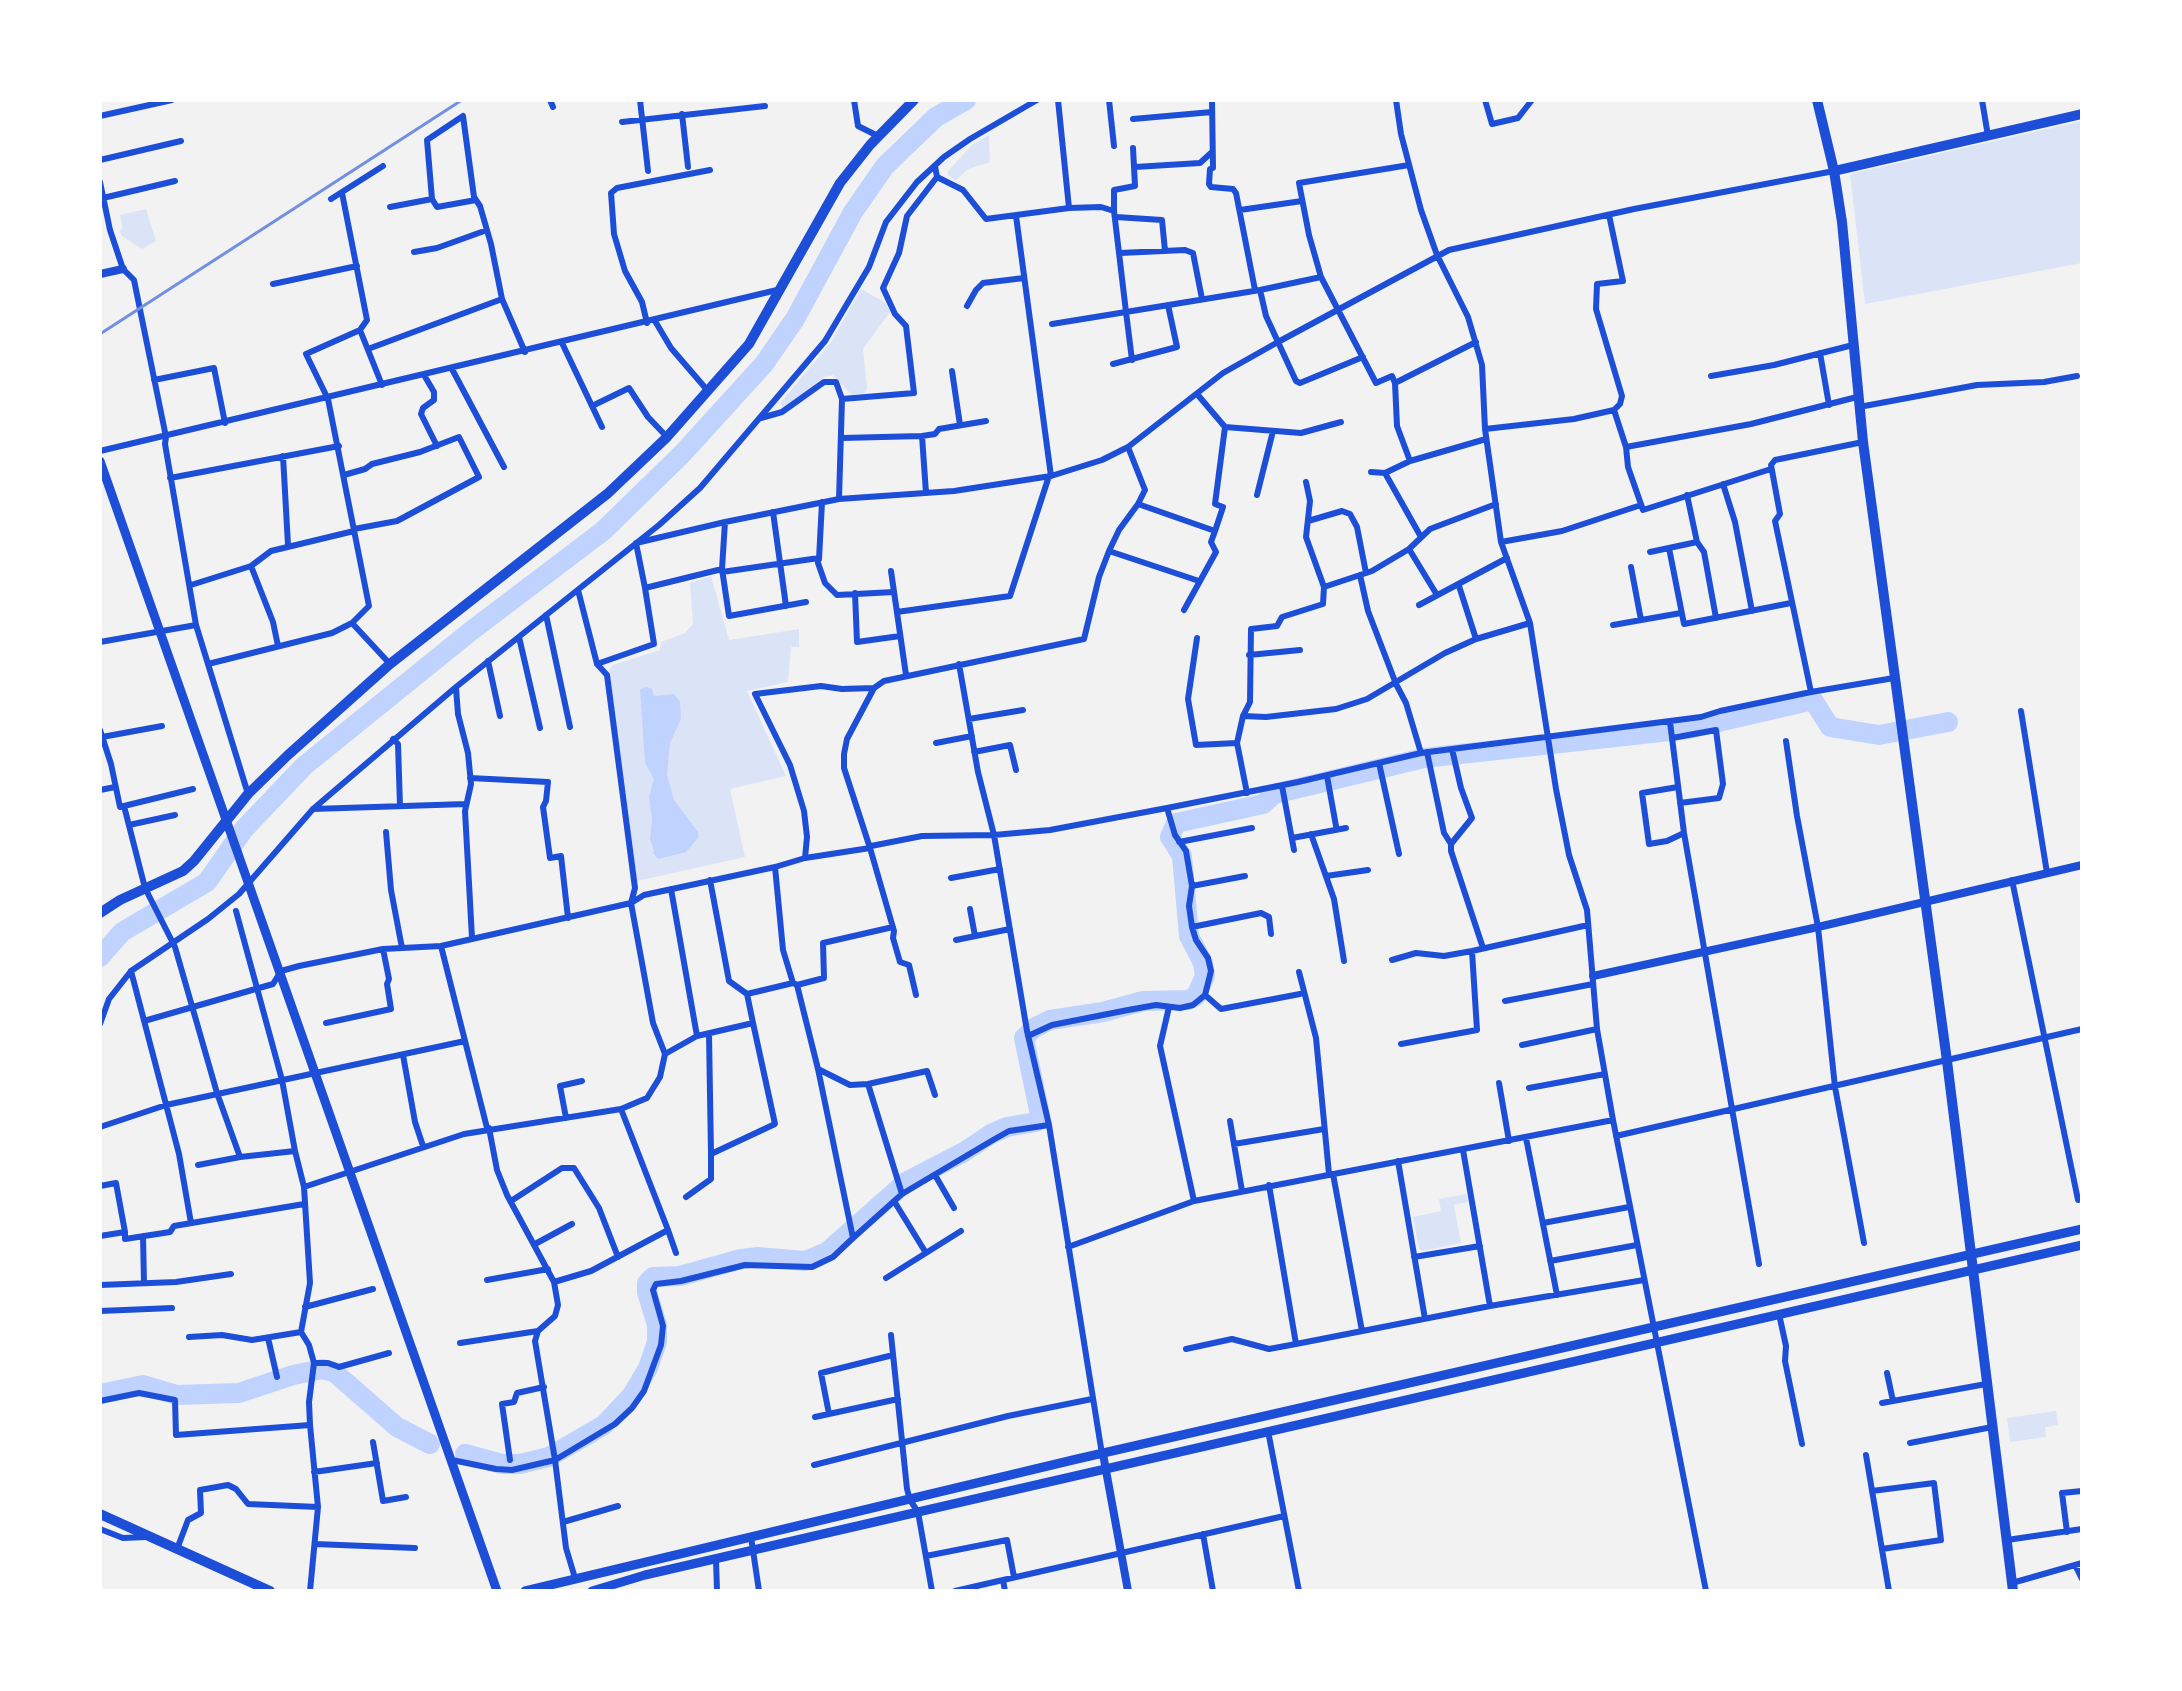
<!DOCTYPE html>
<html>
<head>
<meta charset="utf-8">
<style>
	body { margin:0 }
	#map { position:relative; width:2182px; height:1691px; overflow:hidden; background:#f2f2f2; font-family:"Source Sans 3",sans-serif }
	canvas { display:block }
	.frame { position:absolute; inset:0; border:102px solid #fff; pointer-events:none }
</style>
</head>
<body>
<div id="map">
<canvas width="2182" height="1691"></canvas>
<div class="frame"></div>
</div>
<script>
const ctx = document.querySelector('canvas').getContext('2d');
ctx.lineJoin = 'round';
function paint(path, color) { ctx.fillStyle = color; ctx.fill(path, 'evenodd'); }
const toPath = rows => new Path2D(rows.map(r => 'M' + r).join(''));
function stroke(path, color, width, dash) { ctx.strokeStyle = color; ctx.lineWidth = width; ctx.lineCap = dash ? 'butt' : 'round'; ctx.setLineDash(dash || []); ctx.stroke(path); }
paint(toPath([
	[2082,121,2082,263,1865,304,1850,174],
	[989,135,990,162,968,169,956,180,948,175,947,172,973,144],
	[146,209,156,241,142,249,121,235,120,230,123,229,120,215],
	[861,289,886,303,890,312,863,349,867,388,865,393,852,395,833,375,824,377,783,409,780,403,831,342],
	[711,576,729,640,799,629,799,647,791,647,788,682,747,691,786,776,730,789,745,857,637,881,609,670,613,665,660,650,661,642,685,633,693,624,690,583],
	[1467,1194,1468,1202,1454,1205,1461,1243,1423,1251,1419,1249,1413,1217,1441,1211,1439,1199],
	[2056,1411,2058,1425,2045,1427,2046,1437,2010,1442,2007,1418]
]), '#dbe4f7');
paint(toPath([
	[647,687,652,689,654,696,674,694,680,702,681,719,670,743,667,775,674,800,698,832,698,838,686,852,658,859,653,853,654,851,650,839,652,819,649,797,654,779,645,763,640,689]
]), '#bfd3fe');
stroke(toPath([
	[100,957,122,932,207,882,244,829,304,766,471,631,603,531,682,454,764,364,795,319,853,212,885,166,936,117,966,100],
	[100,1394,143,1385,177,1395,239,1393,293,1375,322,1369,334,1372,397,1427,430,1444],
	[465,1454,502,1464,520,1464,549,1457,604,1425,632,1395,648,1368,657,1342,657,1325,647,1292,647,1283,653,1277,680,1276,741,1259,758,1257,805,1261,827,1252,906,1182,964,1152,991,1134,1007,1127,1036,1122,1040,1115,1024,1038,1034,1028,1050,1020,1103,1012,1143,1001,1188,1000,1196,996,1205,976,1203,963,1189,936,1182,856,1170,837,1176,823,1263,804,1274,794,1424,758,1688,729,1813,700,1830,727,1879,735,1948,722]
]), '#bfd3fe', 20);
stroke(toPath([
	[550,100,553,107],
	[640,100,648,171],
	[854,100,858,126,878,136],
	[1058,100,1069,208,1101,207,1114,211,1126,312,1260,290,1266,316,1278,342,1223,373,1128,447,1145,490,1138,504,1215,531,1211,542,1216,552,1184,610],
	[1109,100,1114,146],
	[1212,100,1213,168,1210,169,1209,184,1211,187,1233,189,1236,193,1255,290],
	[1396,100,1401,134,1421,210,1437,255,1468,317,1482,365,1485,429,1501,542,1530,623,1556,789,1569,855,1587,910,1597,1029,1613,1120],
	[1485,100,1492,124,1518,118,1532,100],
	[1982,100,1988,136],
	[682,114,688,167],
	[100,116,172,100],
	[1133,119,1212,112],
	[622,122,765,106],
	[100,160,181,141],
	[1135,167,1200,163,1212,152],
	[937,177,963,190,986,219,1069,208],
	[100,182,110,230,123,269,134,280,166,437,165,444,196,625,248,794],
	[342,193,367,320,360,330,382,385],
	[103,198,175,181],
	[331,199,383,166],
	[476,200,437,207,432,199,427,140,463,116,474,197,480,206,491,244,502,299,525,352],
	[390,207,432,199],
	[1240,210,1302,201],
	[1114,211,1114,190,1135,186,1133,148],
	[1116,217,1162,220,1165,251],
	[414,252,437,248,487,230],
	[1120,253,1185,250,1193,253,1202,299],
	[273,284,357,266],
	[1260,290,1321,277],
	[967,306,976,290,983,283,1024,278],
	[655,321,671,348,708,391],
	[647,323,642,302,625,271,614,234,611,193,617,188,710,170],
	[1052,324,1126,312,1132,360],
	[562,343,602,427],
	[368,349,502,299],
	[1820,353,1829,405],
	[1363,357,1300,383,1296,381,1278,342,1449,250,1634,209,1834,171],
	[1113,364,1177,347,1168,305],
	[452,369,504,467],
	[952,371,960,425],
	[424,375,434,392,434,400,423,408,421,414,437,446],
	[1711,376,1774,365,1853,345],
	[154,380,214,368,225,423],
	[1395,383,1392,376,1376,383,1321,277,1309,235,1299,183,1409,165],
	[1197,394,1225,427,1215,504,1223,507,1215,531],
	[842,399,914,393,906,326,895,314,883,288,899,253,907,216,937,177,935,166],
	[592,406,629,388,648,417,667,437],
	[1859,407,1977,385,2044,382,2077,376],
	[1614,410,1626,447,1751,424,1857,397],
	[761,418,782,412,824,382,836,382,842,399,839,499],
	[1225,427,1301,433,1341,422],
	[1485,429,1574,419,1614,410,1620,404,1622,396,1596,309,1597,284,1623,281,1609,215],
	[922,436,926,493],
	[842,438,922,436,935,434,939,429,986,421],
	[1626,447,1628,467,1643,510,1771,469],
	[100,451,777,290],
	[283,456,288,545],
	[1410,461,1397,426,1395,383,1476,342],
	[1371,472,1385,473,1410,461,1486,439],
	[1385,473,1421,537],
	[344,475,365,469,372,464,420,452,459,437,479,477,397,521,354,529],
	[1051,476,1102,460,1128,447],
	[170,478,339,446],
	[1306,482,1310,501,1306,537,1324,587],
	[1723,484,1735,522,1752,611],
	[1257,495,1273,431],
	[1687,495,1697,542,1704,552,1716,618],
	[773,512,786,606],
	[1308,521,1342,511,1350,514,1357,527,1366,573],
	[1501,542,1562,531,1641,505],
	[1669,548,1684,624,1791,603],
	[1409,549,1437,595],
	[1109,551,1119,530,1138,504],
	[1650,552,1697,542],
	[819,559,822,502],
	[818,563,825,583,837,595,894,592],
	[251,566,273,622,278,646],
	[1631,567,1641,620],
	[891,571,906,675],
	[722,572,819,558],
	[1360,575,1368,611,1396,684,1406,703,1421,753],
	[191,585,251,566,271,551,354,531],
	[1459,586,1476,639],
	[645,588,636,543,725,522],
	[578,590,597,664,607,675,635,888,631,903],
	[855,593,857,642,900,636],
	[806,602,729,616,722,569,725,522,839,499,954,491,1051,476,1016,216],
	[1419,605,1507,558],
	[897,612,1010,596,1049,476],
	[546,615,570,727],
	[352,623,390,664],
	[1613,625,1681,613],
	[519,637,540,728],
	[1197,638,1188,699,1196,745,1237,743],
	[100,642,196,625],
	[1249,655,1300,650],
	[488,661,500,716],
	[208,664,332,633,352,623,369,606,328,399,306,354,360,330],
	[597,664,654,644,645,588,722,569],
	[959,664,978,772,994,835,1050,830,1167,808],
	[456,688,458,714,468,753,471,784,465,811,472,938],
	[1811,692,1775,521,1780,514,1771,465,1775,460,1863,442],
	[2021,711,2047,873],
	[1243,716,1266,717,1336,709,1367,699,1445,653,1476,639,1530,623],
	[969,719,1023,710],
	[1670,722,1684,833,1759,1264],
	[100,730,111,764,120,807,124,806,145,888,175,947,217,1093,240,1157],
	[102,737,162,726],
	[1672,738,1716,730,1723,784,1719,798,1680,803],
	[393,739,398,744,400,806],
	[1786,741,1797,816,1818,927,1835,1087,1864,1243],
	[936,743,972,736],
	[1452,749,1461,788,1472,818,1451,844,1451,851,1483,948],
	[974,752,1010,745,1016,770],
	[1427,752,1444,833,1451,844],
	[1379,763,1399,854],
	[1327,776,1336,826],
	[470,778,548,782,546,801,543,807,550,858,561,856,568,918],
	[1282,786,1294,850],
	[1678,787,1642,793,1649,844,1667,841,1684,833],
	[100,790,115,787],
	[1247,793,1237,743,1243,716,1250,702,1251,629,1277,626,1282,617,1323,604,1324,587,1372,571,1409,549,1430,529,1496,504],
	[124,806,193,789],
	[313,809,466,804],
	[129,825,175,815],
	[386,832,391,890,402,948],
	[1311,834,1334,899,1344,961],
	[1292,838,1346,828],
	[1179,842,1252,828],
	[871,846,922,836,994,835,1027,1031,1049,1125],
	[870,848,894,931,893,938,900,962,909,965,916,995],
	[805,858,807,837,804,811,790,765,755,694,821,686,842,689,874,688],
	[1326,876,1368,870],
	[951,878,1000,869],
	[710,880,729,981,747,994],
	[2012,880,2078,1200],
	[1192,886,1245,876],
	[671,889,697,1036],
	[631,903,644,895,775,867],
	[970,909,975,936],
	[236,911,282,1080,295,1151],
	[1192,927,1261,913,1269,917,1271,934],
	[956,940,1010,929],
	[441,946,487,1128],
	[1392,960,1416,953,1444,956,1472,951,1588,925],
	[131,971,179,1154,191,1223],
	[1299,972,1316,1038,1329,1174],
	[797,985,824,978,823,943,893,927],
	[1205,995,1221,1009,1300,994],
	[1505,1001,1593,984],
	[1169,1007,1160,1046,1194,1201],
	[144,1021,273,984,281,971,299,966,383,949,441,946,631,903,653,1023,665,1054,697,1036,753,1023,747,994,793,983],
	[326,1023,391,1009,387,984,389,979,383,949],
	[100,1024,109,999,131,971,208,919,239,894,313,809,456,687,659,525,700,488,825,341,869,267,886,222,917,182,944,157,970,139,1037,100],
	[709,1034,711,1154,775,1124,753,1023],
	[1028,1036,1052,1025,1128,1010,1156,1005,1180,1008,1193,1005,1205,995,1211,971,1208,958,1196,940,1192,927,1189,906,1192,886,1186,851,1175,835,1167,808,1298,782,1421,753,1701,717,1720,711,1811,692,1894,678],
	[1401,1044,1477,1030,1472,951],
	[1522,1045,1597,1029],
	[403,1055,415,1122,423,1146],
	[818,1069,850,1085,868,1084,927,1071,935,1095],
	[1499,1083,1509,1141],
	[868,1084,902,1194],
	[1529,1088,1605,1074],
	[621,1109,668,1230],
	[566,1118,560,1086,582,1081],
	[1230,1121,1242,1191],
	[100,1127,166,1105,465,1041],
	[489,1128,497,1170,507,1195,554,1282,558,1305,555,1316,538,1331,535,1341,555,1460,615,1424,632,1408,644,1391,661,1345,663,1326,653,1290,656,1284,681,1281,745,1265,812,1267,833,1257,853,1238],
	[1616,1136,2082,1029],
	[1526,1138,1557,1295],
	[1234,1144,1324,1129],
	[1463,1150,1490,1306],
	[1398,1161,1425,1319],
	[198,1165,240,1157,295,1151,304,1187],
	[1333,1174,1362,1331],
	[935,1175,954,1208],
	[1269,1185,1296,1344,1490,1306,1644,1280],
	[100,1186,116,1183,125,1232],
	[686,1197,711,1179,711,1154],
	[511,1201,562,1168,574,1168,599,1208,618,1257],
	[894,1201,926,1253],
	[1543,1223,1629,1207],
	[100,1236,125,1232,125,1239,170,1232,174,1226,304,1204],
	[143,1236,144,1283],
	[535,1244,572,1224],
	[1068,1247,1194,1201,1613,1120,1706,1591],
	[1414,1257,1480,1246],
	[1550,1261,1637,1245],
	[886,1278,961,1231],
	[487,1280,548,1269],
	[554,1282,591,1271,668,1230,676,1253],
	[100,1285,176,1282,231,1274],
	[305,1307,373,1289],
	[100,1311,172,1308],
	[1779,1314,1786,1346,1785,1361,1802,1444],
	[891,1335,907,1489,910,1500,918,1512,932,1591],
	[189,1337,222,1335,252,1340,301,1332],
	[268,1338,277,1377],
	[460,1343,538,1331],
	[1186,1349,1232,1339,1269,1349,1296,1344],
	[314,1363,328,1363,339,1367,389,1353],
	[1887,1373,1893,1401],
	[100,1401,139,1393,175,1400,176,1435,310,1425,309,1402,314,1363,309,1345,301,1332,310,1283,304,1187,464,1134,621,1109,647,1098,660,1077,665,1054],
	[1882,1403,1986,1384],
	[829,1414,821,1373,893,1355],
	[815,1417,898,1399],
	[1268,1431,1299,1591],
	[373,1442,383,1501,406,1497],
	[1910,1443,1992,1427],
	[1102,1454,1049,1125,1009,1131,993,1140,902,1194,853,1238,818,1069,797,985,793,983,783,950,775,867,805,858,870,848,844,768,844,754,847,739,874,688,884,681,1084,639,1099,577,1109,551,1199,581],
	[1866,1455,1889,1591],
	[452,1460,496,1469,512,1470,555,1460,566,1548,575,1578],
	[510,1460,502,1404,514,1402,517,1393,544,1387],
	[814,1465,1008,1416,1092,1399],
	[314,1472,377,1463],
	[1872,1491,1934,1483,1941,1540,1882,1549],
	[563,1522,618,1506],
	[100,1529,123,1538,146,1537],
	[2067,1532,2062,1493,2082,1491],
	[1203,1534,1213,1591],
	[751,1537,759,1591],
	[2007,1540,2082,1529],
	[315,1544,415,1548],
	[177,1549,188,1520,201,1513,200,1490,228,1485,236,1489,248,1504,318,1507],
	[926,1556,1007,1540,1014,1577],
	[716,1560,717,1591],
	[2075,1565,2082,1579],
	[2012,1583,2082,1563],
	[310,1591,318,1507,310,1425],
	[955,1591,1003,1580],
	[1005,1591,1003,1580,1284,1516]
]), '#1d4ed8', 6);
stroke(toPath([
	[100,274,123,269],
	[1593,976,1818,927,2082,865],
	[1103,1454,1128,1591]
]), '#1d4ed8', 8);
stroke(toPath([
	[100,461,497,1591],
	[525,1591,1077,1459,2082,1229],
	[592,1591,645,1575,918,1512,2082,1245]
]), '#1d4ed8', 9);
stroke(toPath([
	[1817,100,1834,171,1842,222,1863,442,1947,1061,2013,1591],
	[1834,171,2082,114],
	[100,913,120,900,183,871,194,861,248,794,288,755,390,664,607,494,667,437,749,344,840,183,870,145,914,100],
	[100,1514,270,1591]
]), '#1d4ed8', 10);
stroke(toPath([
	[100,334,462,100]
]), '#7290e2', 3);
</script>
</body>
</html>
